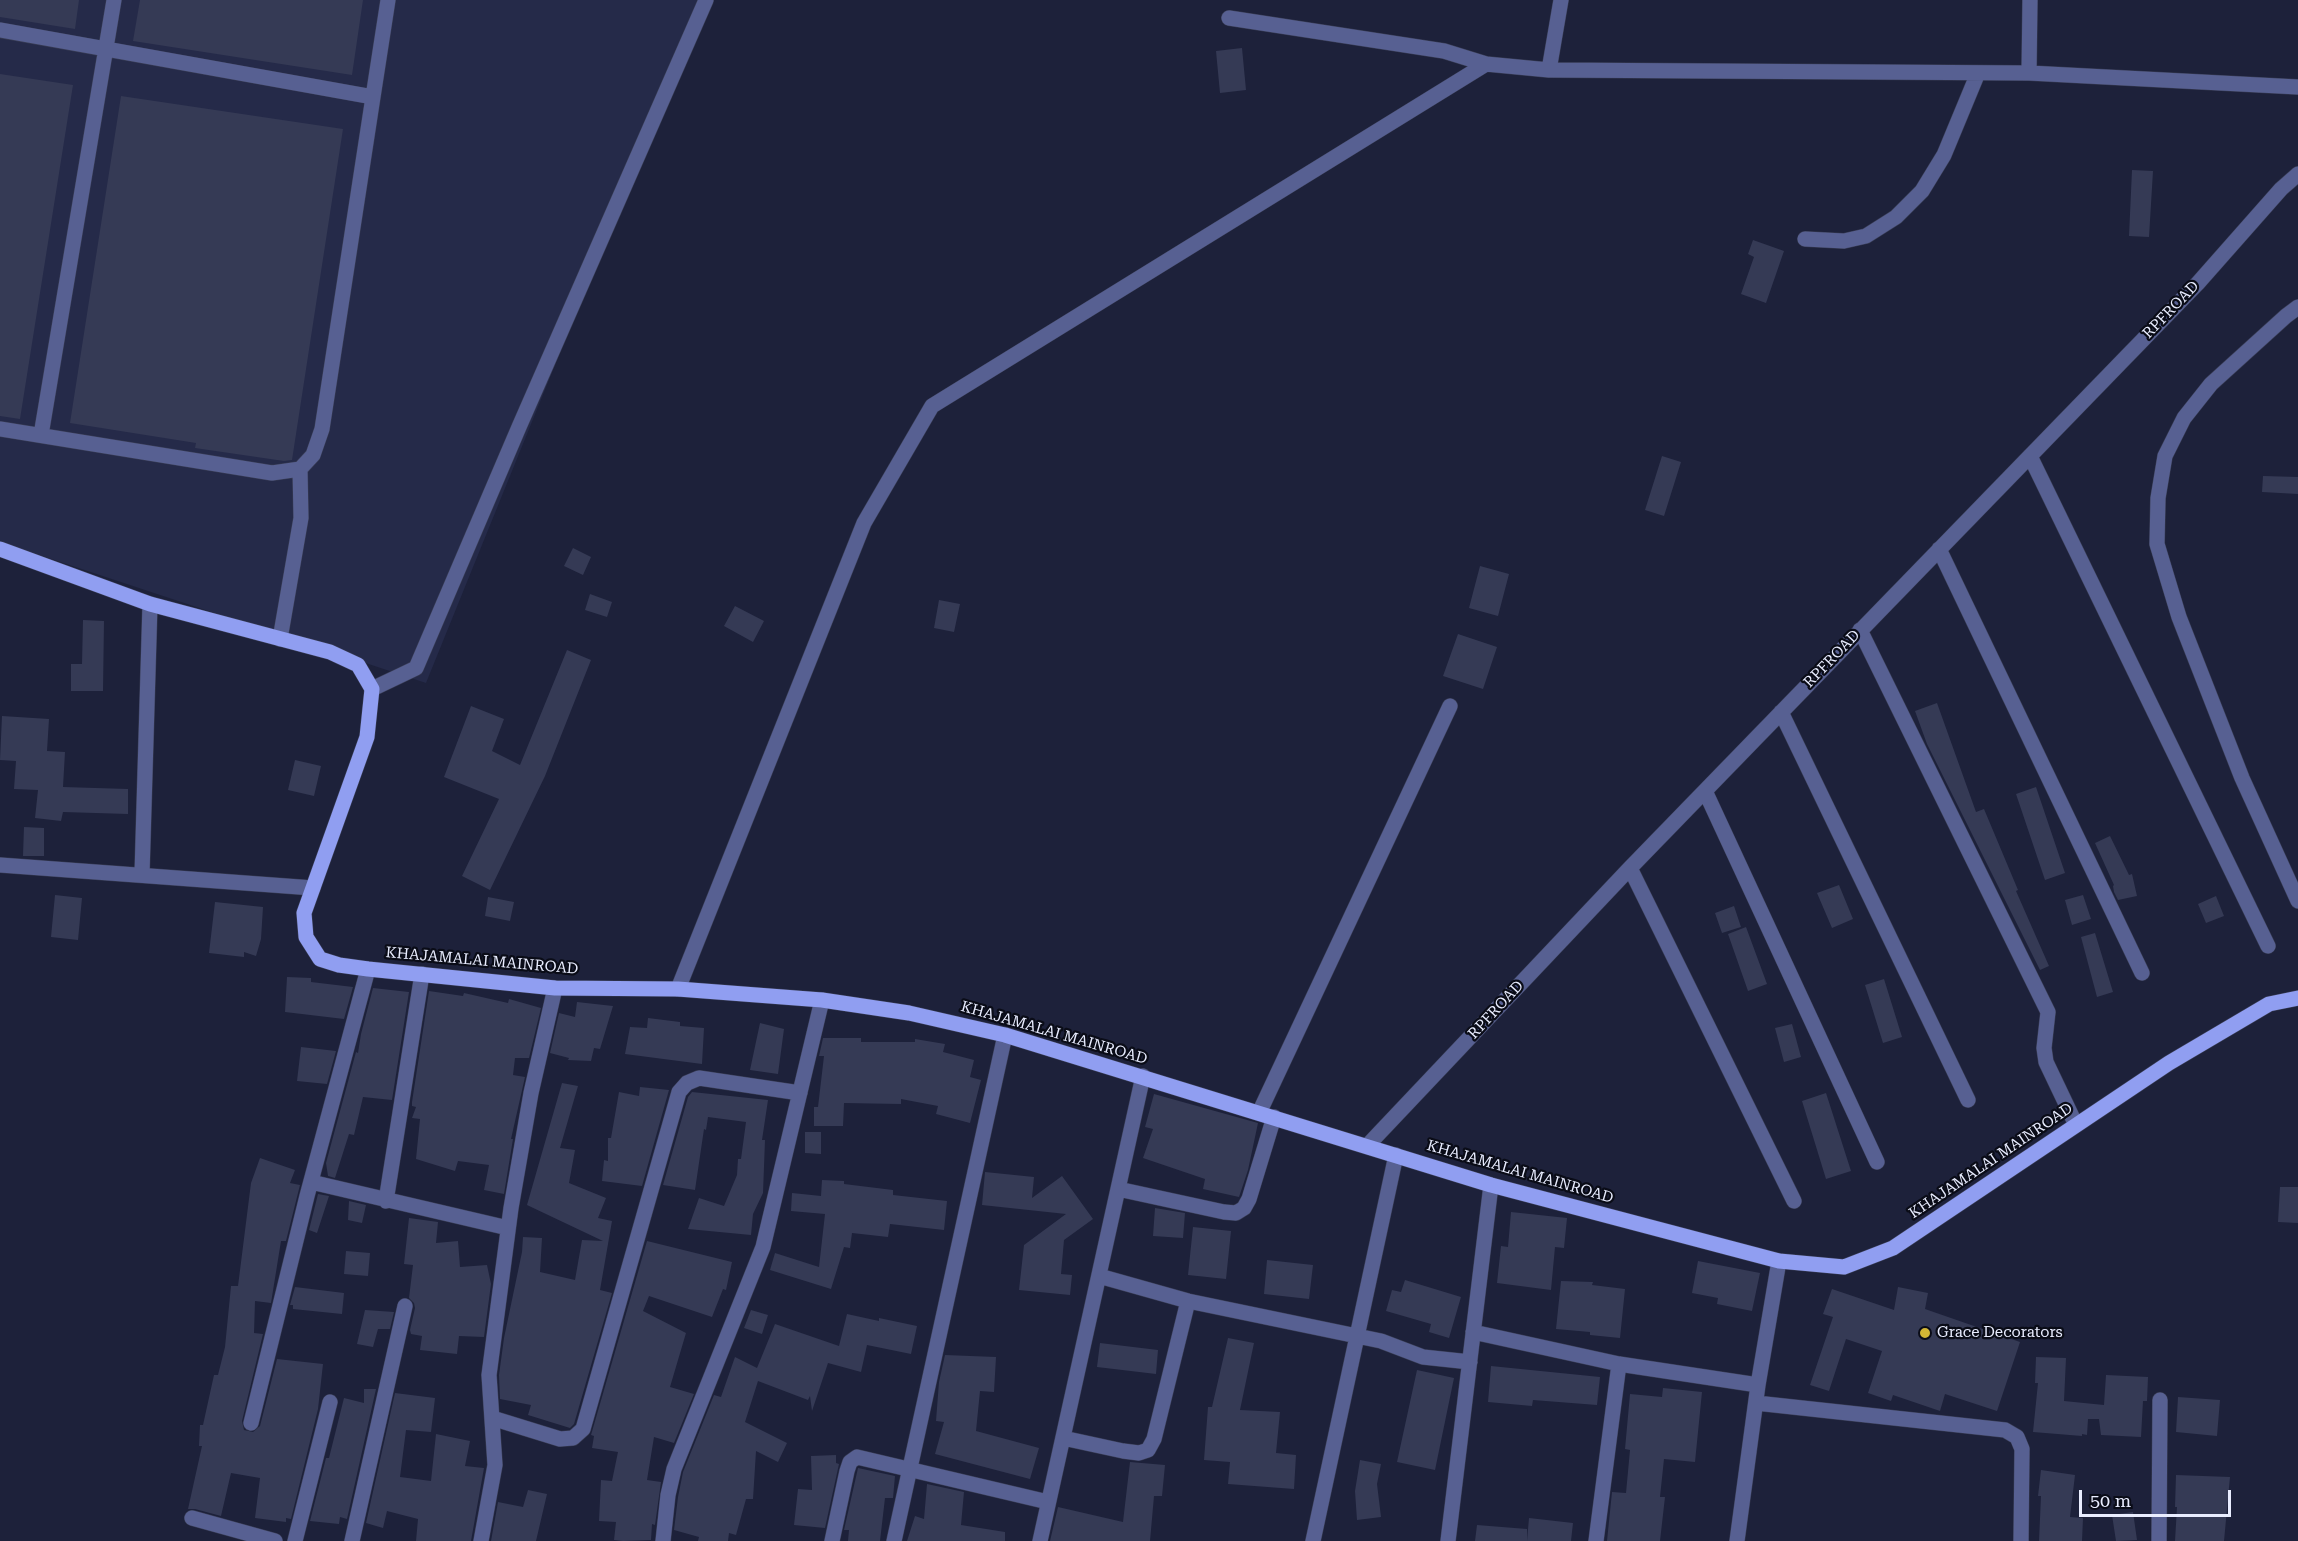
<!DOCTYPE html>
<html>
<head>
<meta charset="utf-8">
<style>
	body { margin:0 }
	#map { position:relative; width:2298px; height:1541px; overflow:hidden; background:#1d213a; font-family:"Roboto Serif",serif }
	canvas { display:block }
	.scale { position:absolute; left:2079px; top:1490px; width:152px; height:27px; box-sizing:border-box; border:3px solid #e9edff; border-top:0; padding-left:8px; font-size:18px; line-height:21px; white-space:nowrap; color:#e9edff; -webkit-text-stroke:4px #0a0c17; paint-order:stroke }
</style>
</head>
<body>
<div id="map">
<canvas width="2298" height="1541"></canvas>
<div class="scale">50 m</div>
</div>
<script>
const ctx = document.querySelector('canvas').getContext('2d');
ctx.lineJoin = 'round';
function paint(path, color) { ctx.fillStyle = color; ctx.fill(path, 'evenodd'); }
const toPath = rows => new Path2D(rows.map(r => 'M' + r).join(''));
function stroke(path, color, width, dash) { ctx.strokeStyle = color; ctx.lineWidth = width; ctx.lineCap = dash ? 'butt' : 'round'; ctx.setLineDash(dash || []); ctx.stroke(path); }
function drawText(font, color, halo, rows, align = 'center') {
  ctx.font = font + ' "Roboto Serif",serif'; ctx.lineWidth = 4.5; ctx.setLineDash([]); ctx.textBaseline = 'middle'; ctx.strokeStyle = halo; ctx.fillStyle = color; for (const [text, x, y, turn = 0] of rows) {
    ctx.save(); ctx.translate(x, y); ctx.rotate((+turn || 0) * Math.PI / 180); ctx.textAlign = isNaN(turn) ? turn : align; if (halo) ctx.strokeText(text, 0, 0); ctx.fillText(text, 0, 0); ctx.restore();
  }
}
paint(toPath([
	[0,0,703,0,426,683,0,542]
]), '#252a49');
paint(toPath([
	[0,0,79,0,75,29,0,17],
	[140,0,363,0,352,75,133,41],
	[1242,48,1246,90,1220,93,1216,51],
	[0,74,73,85,20,419,0,416],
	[121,96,343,129,292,460,284,461,195,448,196,443,70,423],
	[2132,170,2153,171,2149,237,2129,236],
	[1753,240,1784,251,1766,303,1741,294,1754,257,1748,254],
	[1662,456,1681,462,1664,516,1645,510],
	[2263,476,2298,477,2298,494,2262,492],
	[573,548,591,557,583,575,564,566],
	[1480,566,1509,574,1498,616,1469,608],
	[590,594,612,602,607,617,585,610],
	[939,600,960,604,954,632,934,628],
	[735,606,764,621,753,642,724,626],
	[83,620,104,621,103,691,71,691,71,664,82,664],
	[1458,634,1497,647,1483,689,1443,676],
	[567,650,591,660,545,776,490,890,462,876,499,799,444,777,471,706,504,719,492,751,520,765],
	[1937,703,1976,812,1984,809,2018,890,2016,891,2049,966,2040,970,1927,744,1915,711],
	[2,716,49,719,47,751,65,752,63,787,128,789,128,814,63,812,61,821,35,818,38,790,14,789,16,761,0,760],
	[295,760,321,766,314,796,288,790],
	[2036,787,2065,873,2045,880,2016,794],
	[24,827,44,828,44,856,23,856],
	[2110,836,2129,875,2132,874,2137,896,2118,900,2114,892,2113,886,2114,885,2095,843],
	[1839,885,1853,919,1832,928,1817,893],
	[55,895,82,898,78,940,51,937],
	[2083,895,2091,919,2072,925,2065,900],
	[2216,896,2224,916,2206,923,2198,904],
	[488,897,514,902,510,921,485,916],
	[215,902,263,907,261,939,256,956,244,952,244,957,209,953],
	[1734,906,1741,927,1722,933,1715,913],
	[1746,927,1767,984,1748,991,1728,934],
	[2095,933,2113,992,2097,997,2081,937],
	[287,977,311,978,311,982,353,987,344,1019,285,1012],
	[1884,979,1902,1037,1883,1043,1865,985],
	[373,988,409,992,392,1100,363,1097,354,1135,349,1134,335,1178,328,1176,326,1163,356,1052,358,1053,361,1034],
	[429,991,463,996,464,993,508,1003,509,999,541,1008,529,1058,515,1058,513,1075,525,1077,511,1139,513,1139,504,1194,484,1190,489,1165,458,1161,455,1171,416,1159,420,1119,412,1118,416,1107,412,1106,412,1102],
	[577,1002,613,1006,600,1049,594,1048,591,1061,568,1060,569,1058,550,1053,559,1013,575,1017],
	[648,1018,680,1022,680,1026,704,1028,702,1064,625,1054,630,1027,647,1028],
	[760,1023,784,1029,778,1074,750,1070],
	[1792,1024,1801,1057,1784,1062,1775,1028],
	[823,1038,861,1038,861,1042,915,1042,915,1039,945,1044,943,1052,974,1060,970,1077,981,1080,970,1123,936,1114,938,1106,901,1099,901,1104,844,1103,843,1126,814,1126,814,1107,818,1107,824,1056,819,1056],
	[301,1047,336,1051,327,1084,297,1081],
	[562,1083,578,1086,560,1148,575,1150,569,1183,606,1198,598,1218,612,1221,600,1290,612,1293,574,1424,570,1428,528,1415,531,1405,500,1399,499,1375,504,1338,522,1252,523,1237,542,1238,540,1272,575,1280,582,1240,603,1241,527,1205],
	[640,1087,669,1090,642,1186,602,1181,604,1160,608,1161,608,1138,611,1138,619,1092,639,1096],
	[692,1092,768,1100,762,1140,765,1140,763,1193,753,1214,751,1235,688,1229,699,1198,724,1206,737,1175,738,1159,741,1159,746,1122,708,1117,706,1130,704,1129,695,1190,663,1185,688,1097],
	[1826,1093,1851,1171,1826,1179,1802,1101],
	[1154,1094,1258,1123,1248,1170,1239,1197,1203,1189,1205,1179,1143,1158,1153,1129,1145,1127],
	[805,1132,821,1132,821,1154,805,1153],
	[260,1158,295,1170,290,1183,300,1185,286,1241,281,1241,271,1303,255,1301,254,1333,263,1334,242,1421,244,1430,253,1432,260,1426,277,1359,323,1364,318,1409,291,1519,286,1518,286,1522,255,1518,260,1478,231,1473,221,1516,195,1509,188,1509,202,1446,199,1446,200,1425,203,1425,214,1375,218,1375,225,1347,231,1286,238,1286,251,1183],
	[985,1172,1034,1177,1032,1198,1062,1176,1093,1219,1064,1240,1061,1274,1072,1275,1070,1295,1019,1290,1024,1245,1066,1214,982,1205],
	[822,1180,844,1181,844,1184,893,1190,893,1195,947,1201,944,1230,890,1224,888,1237,852,1233,850,1248,844,1247,831,1289,770,1270,775,1253,819,1267,825,1214,791,1211,792,1193,821,1196],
	[2280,1187,2298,1187,2298,1223,2278,1222],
	[318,1194,329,1196,317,1233,309,1230],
	[349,1201,366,1205,362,1223,348,1220],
	[1155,1208,1185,1213,1183,1238,1153,1236],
	[1511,1212,1567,1218,1564,1248,1555,1247,1551,1290,1497,1283,1501,1246,1508,1247],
	[409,1218,438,1222,436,1243,458,1241,460,1267,487,1265,491,1284,484,1337,459,1336,457,1354,420,1350,422,1336,411,1334,410,1330,415,1308,414,1303,409,1298,413,1265,404,1264],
	[1193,1227,1231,1231,1226,1279,1188,1275],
	[647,1241,732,1262,726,1290,723,1289,712,1317,649,1296,643,1311,686,1333,670,1387,694,1394,674,1443,654,1437,647,1480,661,1482,655,1525,652,1524,651,1540,623,1541,614,1540,616,1522,599,1521,601,1480,612,1481,618,1452,592,1448,594,1436,591,1435],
	[346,1251,370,1253,368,1276,344,1274],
	[1267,1260,1313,1265,1309,1299,1264,1294],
	[1698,1261,1760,1273,1752,1311,1717,1304,1718,1298,1692,1293],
	[1405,1280,1461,1297,1449,1338,1429,1332,1431,1324,1386,1311,1392,1290,1401,1292],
	[1561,1281,1593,1282,1592,1285,1625,1289,1620,1338,1590,1335,1590,1332,1556,1329],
	[295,1287,344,1293,342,1314,293,1309,293,1305,290,1305],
	[1898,1287,1928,1293,1925,1309,2020,1342,1997,1411,1945,1394,1940,1411,1893,1395,1891,1401,1868,1393,1882,1351,1846,1339,1829,1391,1810,1385,1833,1317,1823,1314,1832,1289,1894,1310],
	[365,1310,394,1312,390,1329,378,1329,373,1347,357,1344],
	[751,1310,768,1315,762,1334,744,1328],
	[847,1314,879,1321,879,1318,917,1326,911,1354,867,1345,861,1372,828,1363,812,1411,810,1396,808,1400,758,1381,745,1422,787,1443,778,1462,756,1451,753,1499,746,1499,736,1535,729,1533,728,1541,698,1541,699,1537,674,1530,678,1497,683,1472,714,1395,721,1397,735,1357,757,1368,775,1324,839,1346],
	[1228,1338,1254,1343,1240,1410,1280,1412,1276,1453,1296,1455,1294,1489,1228,1484,1230,1462,1204,1460,1208,1407,1212,1407],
	[1100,1343,1158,1350,1156,1374,1097,1367],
	[945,1355,996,1357,994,1392,980,1391,976,1431,1039,1448,1030,1479,935,1454,944,1422,936,1421,939,1382],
	[2036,1357,2066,1358,2064,1401,2104,1405,2106,1375,2148,1377,2147,1401,2143,1401,2141,1437,2101,1435,2099,1419,2088,1419,2087,1435,2082,1434,2082,1436,2033,1432,2038,1383,2035,1383],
	[1491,1366,1600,1377,1597,1405,1533,1400,1532,1406,1488,1402],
	[1417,1370,1454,1378,1435,1470,1397,1462],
	[1663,1388,1702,1392,1695,1462,1664,1459,1660,1497,1665,1497,1660,1541,1607,1541,1612,1492,1626,1493,1630,1450,1625,1449,1630,1394,1662,1397],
	[364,1389,376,1389,347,1519,340,1517,339,1524,310,1521,326,1458,329,1458,344,1398,364,1403],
	[395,1393,435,1398,431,1432,406,1430,400,1477,431,1481,436,1434,470,1441,465,1466,484,1468,471,1541,416,1541,418,1519,387,1511,383,1528,366,1523],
	[2178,1397,2220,1400,2217,1436,2176,1432],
	[836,1455,836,1463,839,1464,825,1528,794,1525,798,1489,812,1490,811,1456],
	[1360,1460,1381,1464,1377,1484,1381,1517,1357,1520,1355,1491],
	[1130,1462,1165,1465,1162,1496,1154,1496,1150,1541,1050,1541,1058,1507,1123,1522],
	[858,1468,895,1476,893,1498,885,1498,880,1541,848,1541,849,1530,844,1530],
	[2041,1470,2075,1475,2070,1517,2083,1518,2082,1541,2039,1541,2041,1496,2038,1496],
	[2176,1475,2230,1477,2224,1541,2175,1541,2177,1507,2175,1507],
	[927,1484,964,1492,961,1525,1005,1532,1005,1541,907,1541,915,1516,924,1519],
	[528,1490,547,1494,536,1541,491,1541,498,1502,523,1507],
	[2133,1512,2137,1540,2116,1541,2112,1515],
	[1529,1518,1573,1523,1571,1541,1527,1541],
	[1477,1525,1527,1529,1527,1541,1475,1541]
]), '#353a55');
const minor = toPath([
	[1229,18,1444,51,1486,64],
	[0,30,373,97,388,0],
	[1549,70,1561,0],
	[2029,73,2030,0],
	[1805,239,1844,241,1866,236,1896,217,1922,191,1944,155,1978,73],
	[2298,307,2286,316,2211,384,2184,418,2165,456,2158,498,2157,544,2179,617,2242,778,2298,901],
	[0,429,272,473,300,469,313,455,322,429,373,97],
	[41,435,114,0],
	[2030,456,2268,946],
	[1939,549,2142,973],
	[1860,630,2048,1012,2044,1048,2046,1062,2076,1125],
	[280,639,301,518,300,469],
	[372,689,416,668,519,427,706,0],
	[1781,712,1968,1100],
	[1705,791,1877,1162],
	[0,865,313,888],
	[1630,868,1794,1201],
	[142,874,150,604],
	[678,989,864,523,932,406,1486,64,1549,70,2029,73,2298,87],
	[1259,1113,1450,706],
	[1367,1146,1630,868,2198,283,2281,189,2298,174],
	[311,1182,508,1228],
	[1118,1189,1224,1212,1236,1213,1244,1208,1249,1199,1274,1117],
	[386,1201,422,974],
	[1099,1276,1188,1301,1381,1341,1423,1357,1470,1362],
	[1473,1332,1619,1364,1758,1385],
	[1756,1403,2005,1430,2017,1437,2022,1449,2021,1541],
	[492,1418,560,1439,573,1438,583,1429,679,1092,687,1083,699,1078,800,1093],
	[251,1423,307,1196,368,969],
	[1063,1438,1123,1451,1139,1453,1148,1450,1154,1439,1188,1301],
	[192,1518,275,1541],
	[295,1541,330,1402],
	[352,1541,405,1306],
	[481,1541,495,1465,489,1375,511,1208,531,1093,555,988],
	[663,1541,668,1495,674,1469,763,1247,822,1000],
	[832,1541,847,1471,850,1462,857,1457,1048,1502],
	[894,1541,1005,1035],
	[1040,1541,1143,1076],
	[1313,1541,1396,1155],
	[1448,1541,1491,1185],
	[1596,1541,1619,1364],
	[1737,1541,1758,1385,1779,1261],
	[2159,1541,2160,1400]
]);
const major = toPath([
	[0,549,150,604,330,652,358,665,372,689,367,737,304,913,306,937,320,959,339,965,368,969,555,988,678,989,822,1000,909,1013,1005,1035,1491,1185,1779,1261,1844,1267,1893,1248,2169,1063,2269,1004,2298,998]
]);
stroke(minor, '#3a3e56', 16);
stroke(major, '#3a3e56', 16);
stroke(minor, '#576092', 15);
stroke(major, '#909ef1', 15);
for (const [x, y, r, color] of [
	[1925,1333,6,"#d3b635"]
]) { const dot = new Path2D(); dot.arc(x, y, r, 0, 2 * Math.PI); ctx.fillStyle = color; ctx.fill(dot); stroke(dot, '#0a0c17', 2); }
drawText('15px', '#e9edff', '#0a0c17', [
	["RPFROAD",2171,310,-46],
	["RPFROAD",1832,659,-46],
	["KHAJAMALAI MAINROAD",482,961,5],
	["RPFROAD",1496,1010,-47],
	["KHAJAMALAI MAINROAD",1054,1033,16],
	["KHAJAMALAI MAINROAD",1991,1161,-34],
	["KHAJAMALAI MAINROAD",1520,1172,16]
]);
drawText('15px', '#e9edff', '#0a0c17', [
	["Grace Decorators",1937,1333]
], 'left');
</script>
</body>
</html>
